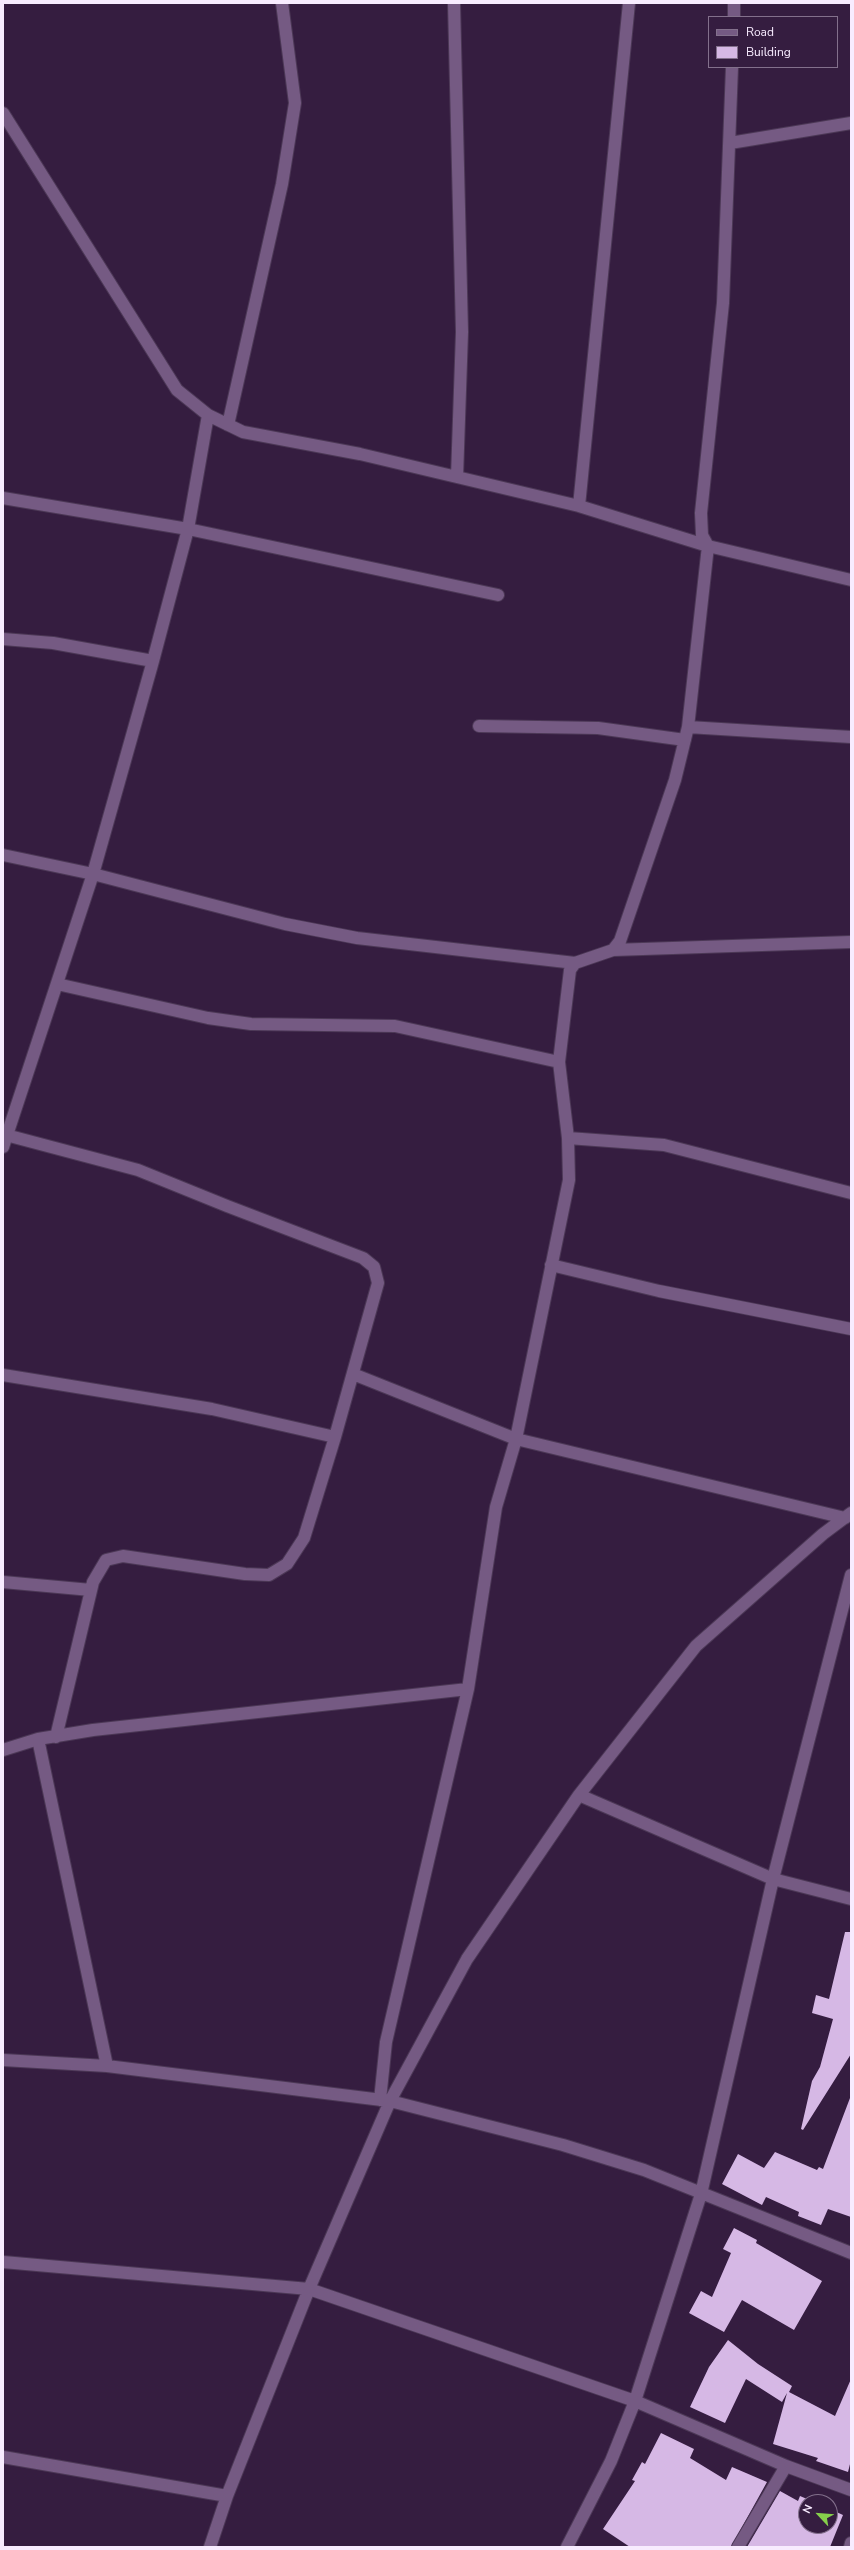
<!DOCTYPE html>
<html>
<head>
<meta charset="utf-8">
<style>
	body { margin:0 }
	#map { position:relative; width:854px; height:2550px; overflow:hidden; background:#351d40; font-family:"Nunito Sans",sans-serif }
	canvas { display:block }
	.frame { position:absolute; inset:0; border:4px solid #f8ecff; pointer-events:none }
	.legend { position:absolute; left:708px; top:16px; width:130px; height:52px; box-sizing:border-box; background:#351d40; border:1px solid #83708c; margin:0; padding:5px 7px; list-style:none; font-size:12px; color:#f8ecff }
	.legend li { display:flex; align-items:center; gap:8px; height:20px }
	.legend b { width:20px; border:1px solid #83708c }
	.north { position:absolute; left:798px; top:2494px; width:40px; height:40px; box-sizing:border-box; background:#351d40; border:1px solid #83708c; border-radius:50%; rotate:296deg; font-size:11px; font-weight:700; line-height:16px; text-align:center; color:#f8ecff }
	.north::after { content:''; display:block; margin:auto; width:14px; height:18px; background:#86cf4b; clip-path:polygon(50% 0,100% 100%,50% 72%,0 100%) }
</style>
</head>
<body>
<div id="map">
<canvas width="854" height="2550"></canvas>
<div class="frame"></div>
<ul class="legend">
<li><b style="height:5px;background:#755a83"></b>Road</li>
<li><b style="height:11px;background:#d6b8e5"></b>Building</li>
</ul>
<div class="north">N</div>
</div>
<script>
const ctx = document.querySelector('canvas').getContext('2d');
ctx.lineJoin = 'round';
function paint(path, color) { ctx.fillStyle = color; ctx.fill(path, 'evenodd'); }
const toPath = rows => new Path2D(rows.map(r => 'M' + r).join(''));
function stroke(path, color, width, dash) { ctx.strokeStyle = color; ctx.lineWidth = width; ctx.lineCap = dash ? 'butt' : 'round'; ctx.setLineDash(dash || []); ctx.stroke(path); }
paint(toPath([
	[845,1932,851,1932,851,2054,803,2130,801,2129,812,2081,820,2067,833,2019,812,2013,816,1995,829,1999],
	[850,2098,851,2217,828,2209,821,2225,798,2216,799,2212,766,2197,762,2205,722,2184,738,2154,764,2168,775,2152,817,2170,819,2167,823,2169],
	[734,2228,757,2240,756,2243,822,2281,794,2330,742,2300,724,2332,689,2313,701,2291,712,2297,731,2253,723,2249],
	[728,2340,758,2364,792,2386,789,2392,835,2416,851,2379,851,2460,848,2472,816,2461,818,2458,773,2444,787,2393,782,2402,746,2379,725,2423,690,2407,709,2367],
	[661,2433,694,2449,690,2458,726,2480,732,2467,767,2482,731,2547,630,2547,603,2529,635,2481,632,2480,642,2462,645,2464],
	[780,2491,798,2501,800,2496,814,2502,806,2502,806,2526,830,2526,830,2509,843,2515,830,2547,747,2547]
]), '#d6b8e5');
const minor = toPath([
	[454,3,462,332,457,477],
	[734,17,734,3],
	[3,113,177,390,208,415,243,432,360,454,579,506,708,546,851,580],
	[730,143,851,123],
	[228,425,282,184,295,103,282,3],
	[3,498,188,529,498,595],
	[579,506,629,3],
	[3,639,53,643,153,661],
	[479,726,598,728,685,740],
	[688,727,851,737],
	[3,855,93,874,285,924,357,938,575,963],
	[613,950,851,942],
	[57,984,208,1018,251,1024,395,1026,559,1062],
	[6,1135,138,1170,227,1206,363,1258,374,1267,378,1283,335,1437,304,1538,287,1564,269,1575,245,1574,123,1556,106,1560,93,1582,56,1737],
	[568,1138,664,1145,851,1193],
	[3,1147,93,874,153,661,188,529,208,415],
	[551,1265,659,1291,851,1329],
	[353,1374,516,1439,845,1518],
	[3,1375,212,1409,335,1437],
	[3,1582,91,1590],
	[38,1739,107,2066],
	[3,1750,38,1739,93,1730,468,1689],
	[579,1795,773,1879,851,1899],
	[3,2060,107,2066,390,2101,563,2145,644,2170,851,2253],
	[380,2100,386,2042,468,1689,496,1507,516,1439,569,1180,568,1138,559,1062,570,970,575,963,613,950,620,941,675,780,688,727,708,546,702,535,701,513,723,303,732,67],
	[3,2262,309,2289,635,2401,786,2466,851,2490],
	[3,2457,227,2496],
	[210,2547,227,2496,309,2289,390,2101,467,1959,579,1795,696,1646,823,1534,851,1513],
	[567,2547,611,2461,635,2401,701,2194,773,1879,851,1575],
	[738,2547,786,2466],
	[850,2547,851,2543]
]);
stroke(minor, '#4c3856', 14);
stroke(minor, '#755a83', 12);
</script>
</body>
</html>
